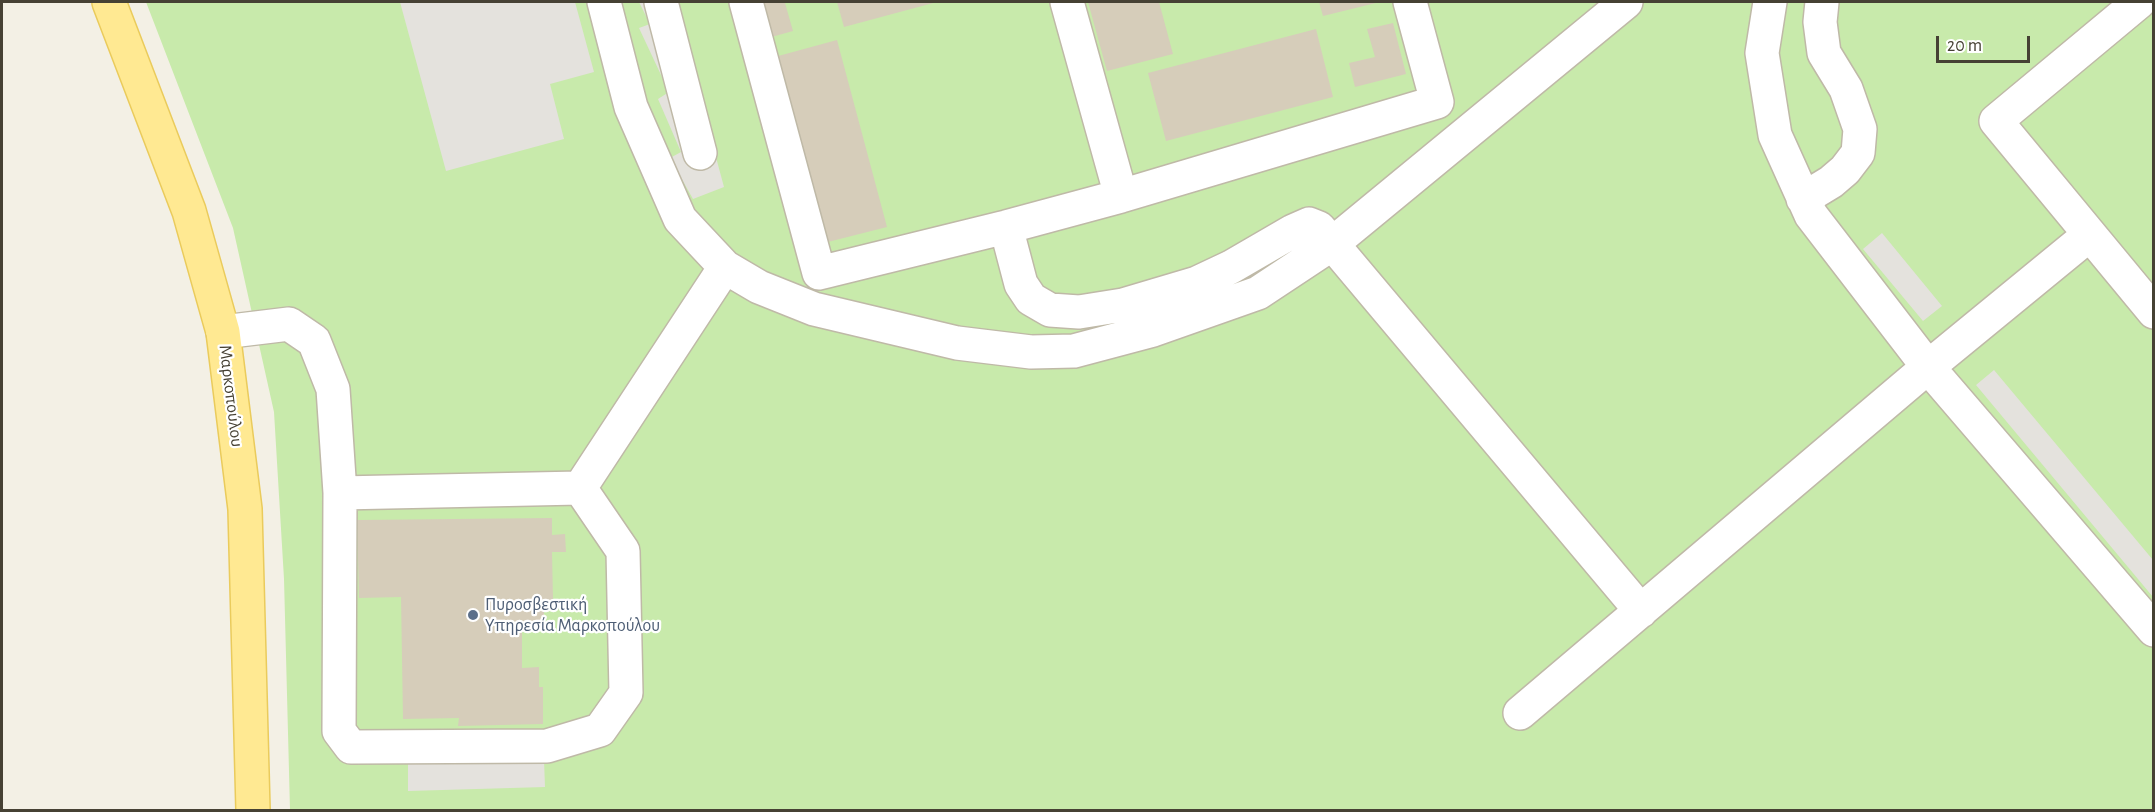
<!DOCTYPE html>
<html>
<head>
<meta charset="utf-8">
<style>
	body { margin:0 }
	#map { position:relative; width:2155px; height:812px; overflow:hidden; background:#f3f0e5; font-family:"Alegreya Sans",sans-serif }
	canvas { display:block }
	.frame { position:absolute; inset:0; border:3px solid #464134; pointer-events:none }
	.scale { position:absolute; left:1936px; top:36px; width:94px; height:27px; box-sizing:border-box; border:3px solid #464134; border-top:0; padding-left:8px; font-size:18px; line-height:21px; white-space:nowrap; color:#464134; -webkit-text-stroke:4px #fff; paint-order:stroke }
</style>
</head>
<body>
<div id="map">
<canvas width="2155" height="812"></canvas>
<div class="frame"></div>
<div class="scale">20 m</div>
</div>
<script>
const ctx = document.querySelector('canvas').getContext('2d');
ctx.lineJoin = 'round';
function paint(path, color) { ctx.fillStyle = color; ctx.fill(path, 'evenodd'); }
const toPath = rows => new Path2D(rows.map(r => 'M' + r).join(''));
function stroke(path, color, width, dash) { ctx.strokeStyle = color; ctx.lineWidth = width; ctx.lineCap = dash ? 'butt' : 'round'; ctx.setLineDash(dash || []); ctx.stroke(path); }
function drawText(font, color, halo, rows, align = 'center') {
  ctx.font = font + ' "Alegreya Sans",sans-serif'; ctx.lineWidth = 4.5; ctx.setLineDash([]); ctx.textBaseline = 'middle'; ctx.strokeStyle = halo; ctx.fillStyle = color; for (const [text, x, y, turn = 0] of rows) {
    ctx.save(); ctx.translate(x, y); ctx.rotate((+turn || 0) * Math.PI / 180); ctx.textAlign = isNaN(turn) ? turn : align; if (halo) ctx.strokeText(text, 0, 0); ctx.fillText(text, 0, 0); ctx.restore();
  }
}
paint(toPath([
	[146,2,2153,2,2153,810,290,810,284,579,274,412,233,228]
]), '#c8eaab');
paint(toPath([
	[400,2,575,2,594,72,550,84,564,139,446,171],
	[639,2,674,2,724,187,693,199,670,158,681,152,658,99,669,92,639,28,650,24],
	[1882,233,1942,306,1923,321,1863,249],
	[1994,370,2153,560,2153,597,1976,385],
	[544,760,545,787,408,791,408,764]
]), '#e4e2dd');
paint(toPath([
	[759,2,789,2,785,3,793,31,768,38],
	[837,2,937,2,844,27],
	[1088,2,1159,2,1173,54,1107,71],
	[1319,2,1380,2,1323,16],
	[1393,23,1406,74,1355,87,1349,63,1375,57,1367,29],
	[1316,29,1333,97,1166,141,1148,73],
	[837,40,887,227,820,244,771,58],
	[552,518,552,535,565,534,566,552,552,552,553,600,544,600,544,631,522,632,522,668,539,667,539,687,543,687,543,724,458,726,459,718,403,719,401,597,359,598,357,520]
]), '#d6cdba');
const minor = toPath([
	[604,2,631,107,680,219,725,267,759,287,814,309,957,343,1031,352,1074,351,1153,330,1258,293,1332,244,1626,2],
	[661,2,700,153],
	[746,2,819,273,1006,227,1121,196],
	[1067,2,1121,196,1437,102,1410,2],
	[1770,2,1762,53,1775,135,1811,215,1928,367,2154,630],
	[2139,2,1996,121,2154,312],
	[1803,199,1831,182,1845,170,1858,153,1860,129,1846,89,1824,53,1820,22,1822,2],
	[1006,227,1021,284,1031,299,1050,310,1079,312,1123,305,1197,283,1231,267,1293,231,1309,224,1319,228,1641,611],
	[223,332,289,324,314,341,333,389,340,493],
	[580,488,340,493,339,731,351,747,547,746,600,730,626,693,623,551,580,488,725,267],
	[1520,713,1928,367,2089,235]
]);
const major = toPath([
	[109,2,189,211,223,332,245,509,253,810]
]);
stroke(minor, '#bfb9a7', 36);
stroke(major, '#eacb5c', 36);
stroke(minor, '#fff', 33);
stroke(major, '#ffe992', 33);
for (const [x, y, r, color] of [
	[473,615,6,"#5c6f8a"]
]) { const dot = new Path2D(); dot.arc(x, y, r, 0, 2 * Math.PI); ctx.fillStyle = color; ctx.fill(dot); stroke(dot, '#fff', 2); }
drawText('18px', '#464134', '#fff', [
	["Μαρκοπούλου",231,396,83]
]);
drawText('18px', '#4e5e75', '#fff', [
	["Πυροσβεστική",485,605],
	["Υπηρεσία Μαρκοπούλου",485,626]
], 'left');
</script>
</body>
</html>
